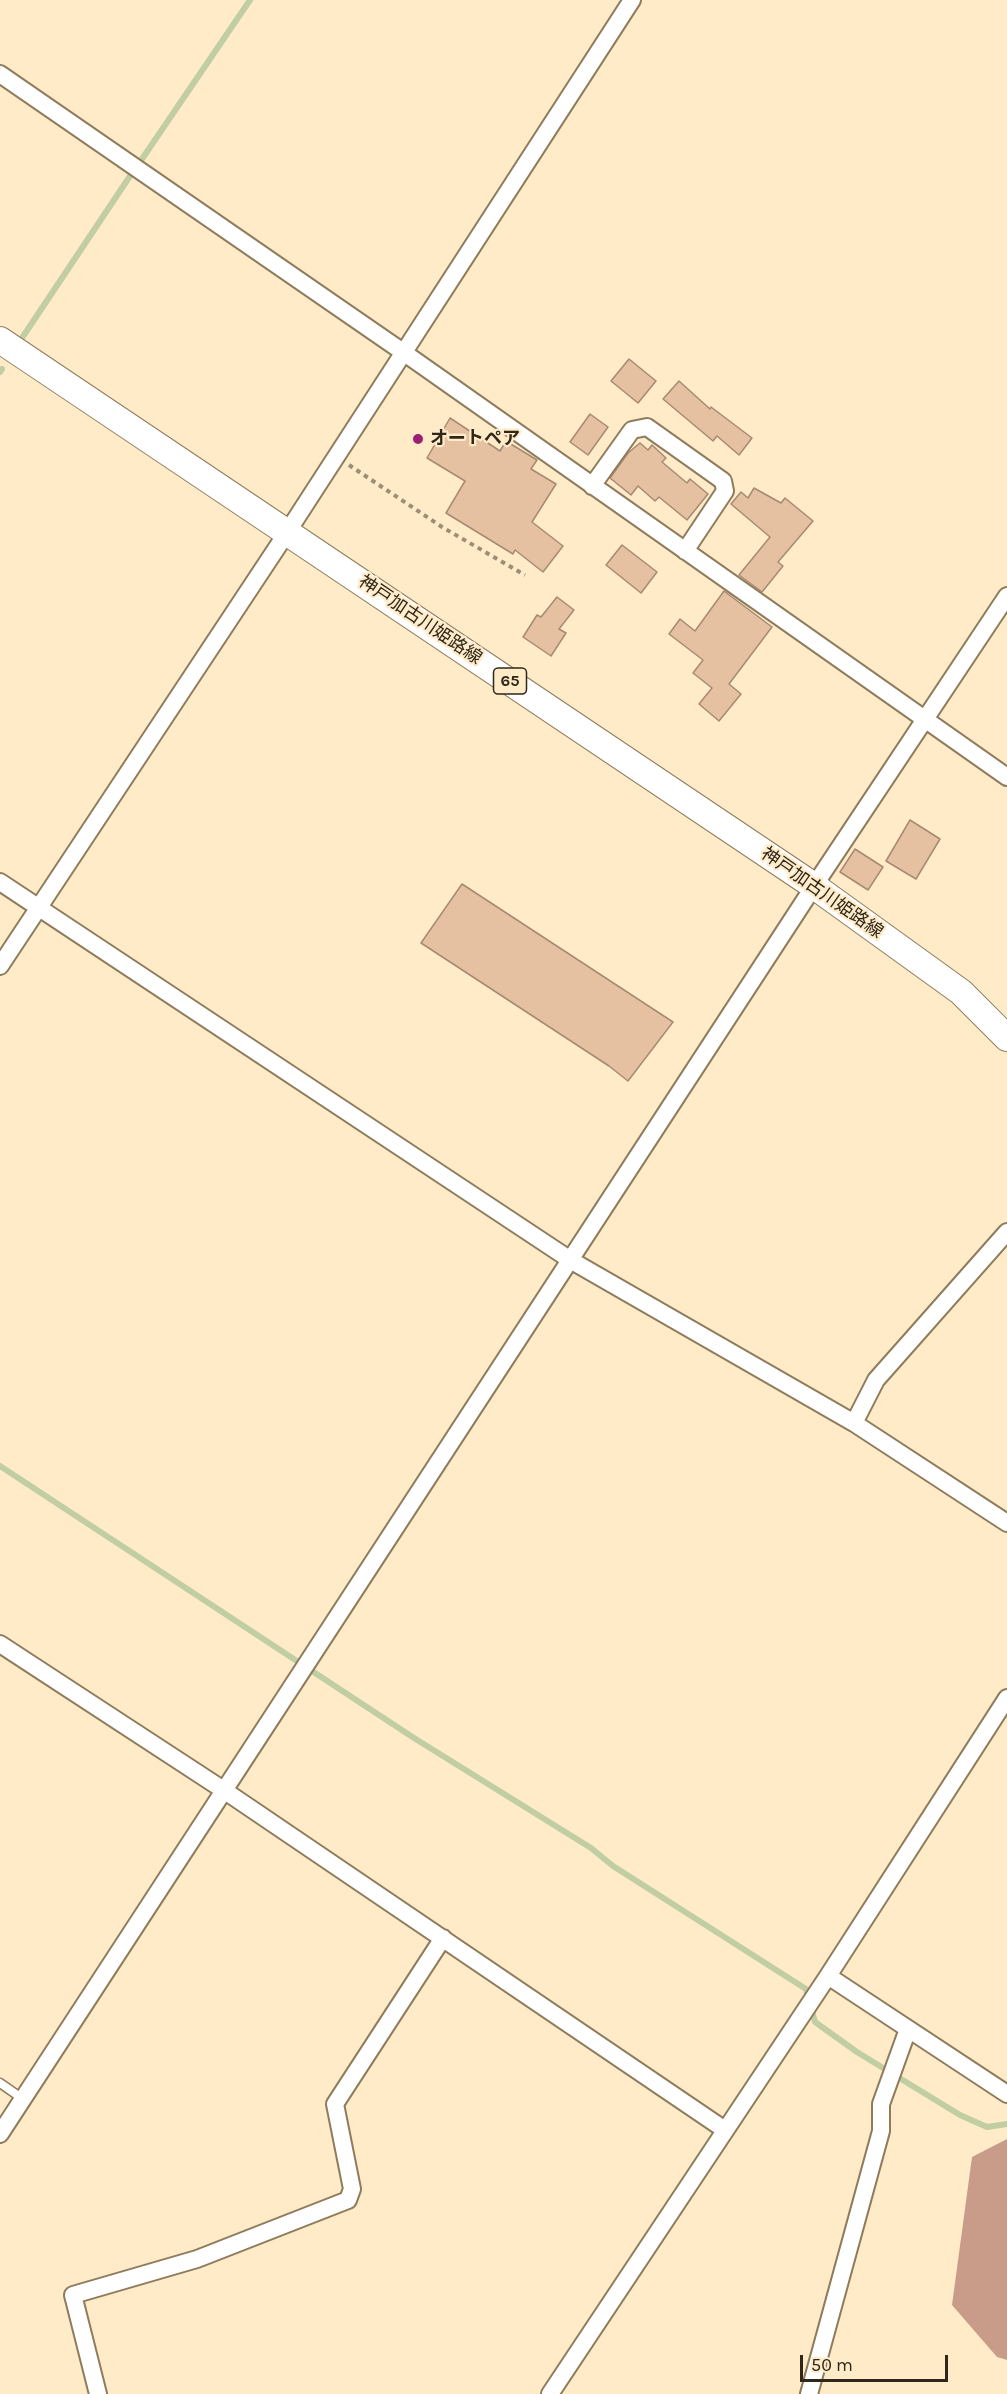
<!DOCTYPE html>
<html>
<head>
<meta charset="utf-8">
<style>
	body { margin:0 }
	#map { position:relative; width:1007px; height:2394px; overflow:hidden; background:#ffebc8; font-family:Karla,sans-serif }
	canvas { display:block }
	.scale { position:absolute; left:800px; top:2355px; width:148px; height:27px; box-sizing:border-box; border:3px solid #2e271a; border-top:0; padding-left:8px; font-size:18px; line-height:21px; white-space:nowrap; color:#2e271a; -webkit-text-stroke:4px #ffebc8; paint-order:stroke }
</style>
</head>
<body>
<div id="map">
<canvas width="1007" height="2394"></canvas>
<div class="scale">50 m</div>
</div>
<script>
const ctx = document.querySelector('canvas').getContext('2d');
ctx.lineJoin = 'round';
function paint(path, color) { ctx.fillStyle = color; ctx.fill(path, 'evenodd'); }
const toPath = rows => new Path2D(rows.map(r => 'M' + r).join(''));
function stroke(path, color, width, dash) { ctx.strokeStyle = color; ctx.lineWidth = width; ctx.lineCap = dash ? 'butt' : 'round'; ctx.setLineDash(dash || []); ctx.stroke(path); }
function drawText(font, color, halo, rows, align = 'center') {
  ctx.font = font + ' Karla,"Noto Sans JP",sans-serif'; ctx.lineWidth = 4.5; ctx.setLineDash([]); ctx.textBaseline = 'middle'; ctx.strokeStyle = halo; ctx.fillStyle = color; for (const [text, x, y, turn = 0] of rows) {
    ctx.save(); ctx.translate(x, y); ctx.rotate((+turn || 0) * Math.PI / 180); ctx.textAlign = isNaN(turn) ? turn : align; if (halo) ctx.strokeText(text, 0, 0); ctx.fillText(text, 0, 0); ctx.restore();
  }
}
paint(toPath([
	[1007,2139,1007,2360,997,2357,952,2305,972,2157]
]), '#c99c8a');
stroke(toPath([
	[140,162,250,0],
	[22,338,130,176],
	[0,372,2,369],
	[0,1466,414,1738,591,1848,613,1866,806,1989,815,2022,857,2052,960,2115,987,2127,1007,2124]
]), '#c1cda2', 6);
const building = toPath([
	[629,359,656,381,638,403,611,381,629,359],
	[679,381,710,409,711,407,752,438,739,455,717,436,713,441,663,399,679,381],
	[590,414,608,427,588,455,570,442,590,414],
	[450,418,500,451,506,441,537,460,531,469,556,484,532,522,563,546,543,572,515,550,513,554,446,513,465,481,427,458,450,418],
	[640,443,648,450,652,445,666,458,662,462,687,483,690,479,708,494,687,520,659,497,655,501,638,486,631,495,610,478,628,453,640,443],
	[754,488,781,503,785,498,813,521,778,562,783,566,762,592,739,575,770,537,731,504,741,492,748,498,754,488],
	[622,545,657,572,641,593,606,565,622,545],
	[724,591,772,627,729,684,741,694,719,721,699,704,712,688,693,673,703,660,669,634,680,619,695,631,724,591],
	[557,597,574,610,559,629,566,633,551,656,523,637,537,615,541,617,557,597],
	[910,820,940,839,916,879,886,861,910,820],
	[855,849,883,867,868,890,840,872,855,849],
	[462,884,673,1022,628,1081,609,1066,421,943,462,884]
]);
paint(building, '#e5c0a1');
stroke(building, '#a78a72', 1.5);
const service = toPath([
	[0,2083,23,2099]
]);
const minor = toPath([
	[0,74,403,352,1007,777],
	[592,486,632,430,647,427,723,481,725,491,685,551],
	[0,882,572,1261,854,1423,1007,1523],
	[0,966,288,531,632,0],
	[854,1423,876,1380,1007,1232],
	[0,1644,225,1791,725,2130],
	[828,1976,1007,2094],
	[0,2134,814,886,1007,596],
	[98,2394,73,2295,197,2259,348,2200,352,2189,335,2104,443,1938],
	[550,2394,828,1976,1007,1698],
	[809,2394,881,2131,881,2104,908,2029]
]);
const primary = toPath([
	[0,340,814,886,961,992,1007,1038]
]);
stroke(service, '#8e7c5c', 11);
stroke(minor, '#8e7c5c', 20);
stroke(primary, '#8e7c5c', 28);
stroke(toPath([
	[349,465,442,527,525,575]
]), '#9c8e75', 4, [4.5, 4.5]);
stroke(service, '#fff', 8);
stroke(minor, '#fff', 16);
stroke(primary, '#fff', 26);
for (const [x, y, r, color] of [
	[418,439,6,"#9c1f76"]
]) { const dot = new Path2D(); dot.arc(x, y, r, 0, 2 * Math.PI); ctx.fillStyle = color; ctx.fill(dot); stroke(dot, '#ffebc8', 2); }
for (const [x, y, w] of [
	[510,681,33]
]) { const box = new Path2D(); box.roundRect(x - w / 2, y - 13, w, 26, 4.5); ctx.fillStyle = '#ffebc8'; ctx.fill(box); stroke(box, '#2e271a', 1.5); }
drawText('bold 16px', '#2e271a', null, [
	["65",510,681]
]);
drawText('bold 18px', '#2e271a', '#ffebc8', [
	["オートペア",430,439]
], 'left');
drawText('18px', '#2e271a', '#ffebc8', [
	["神戸加古川姫路線",420,620,34],
	["神戸加古川姫路線",822,893,35]
]);
</script>
</body>
</html>
